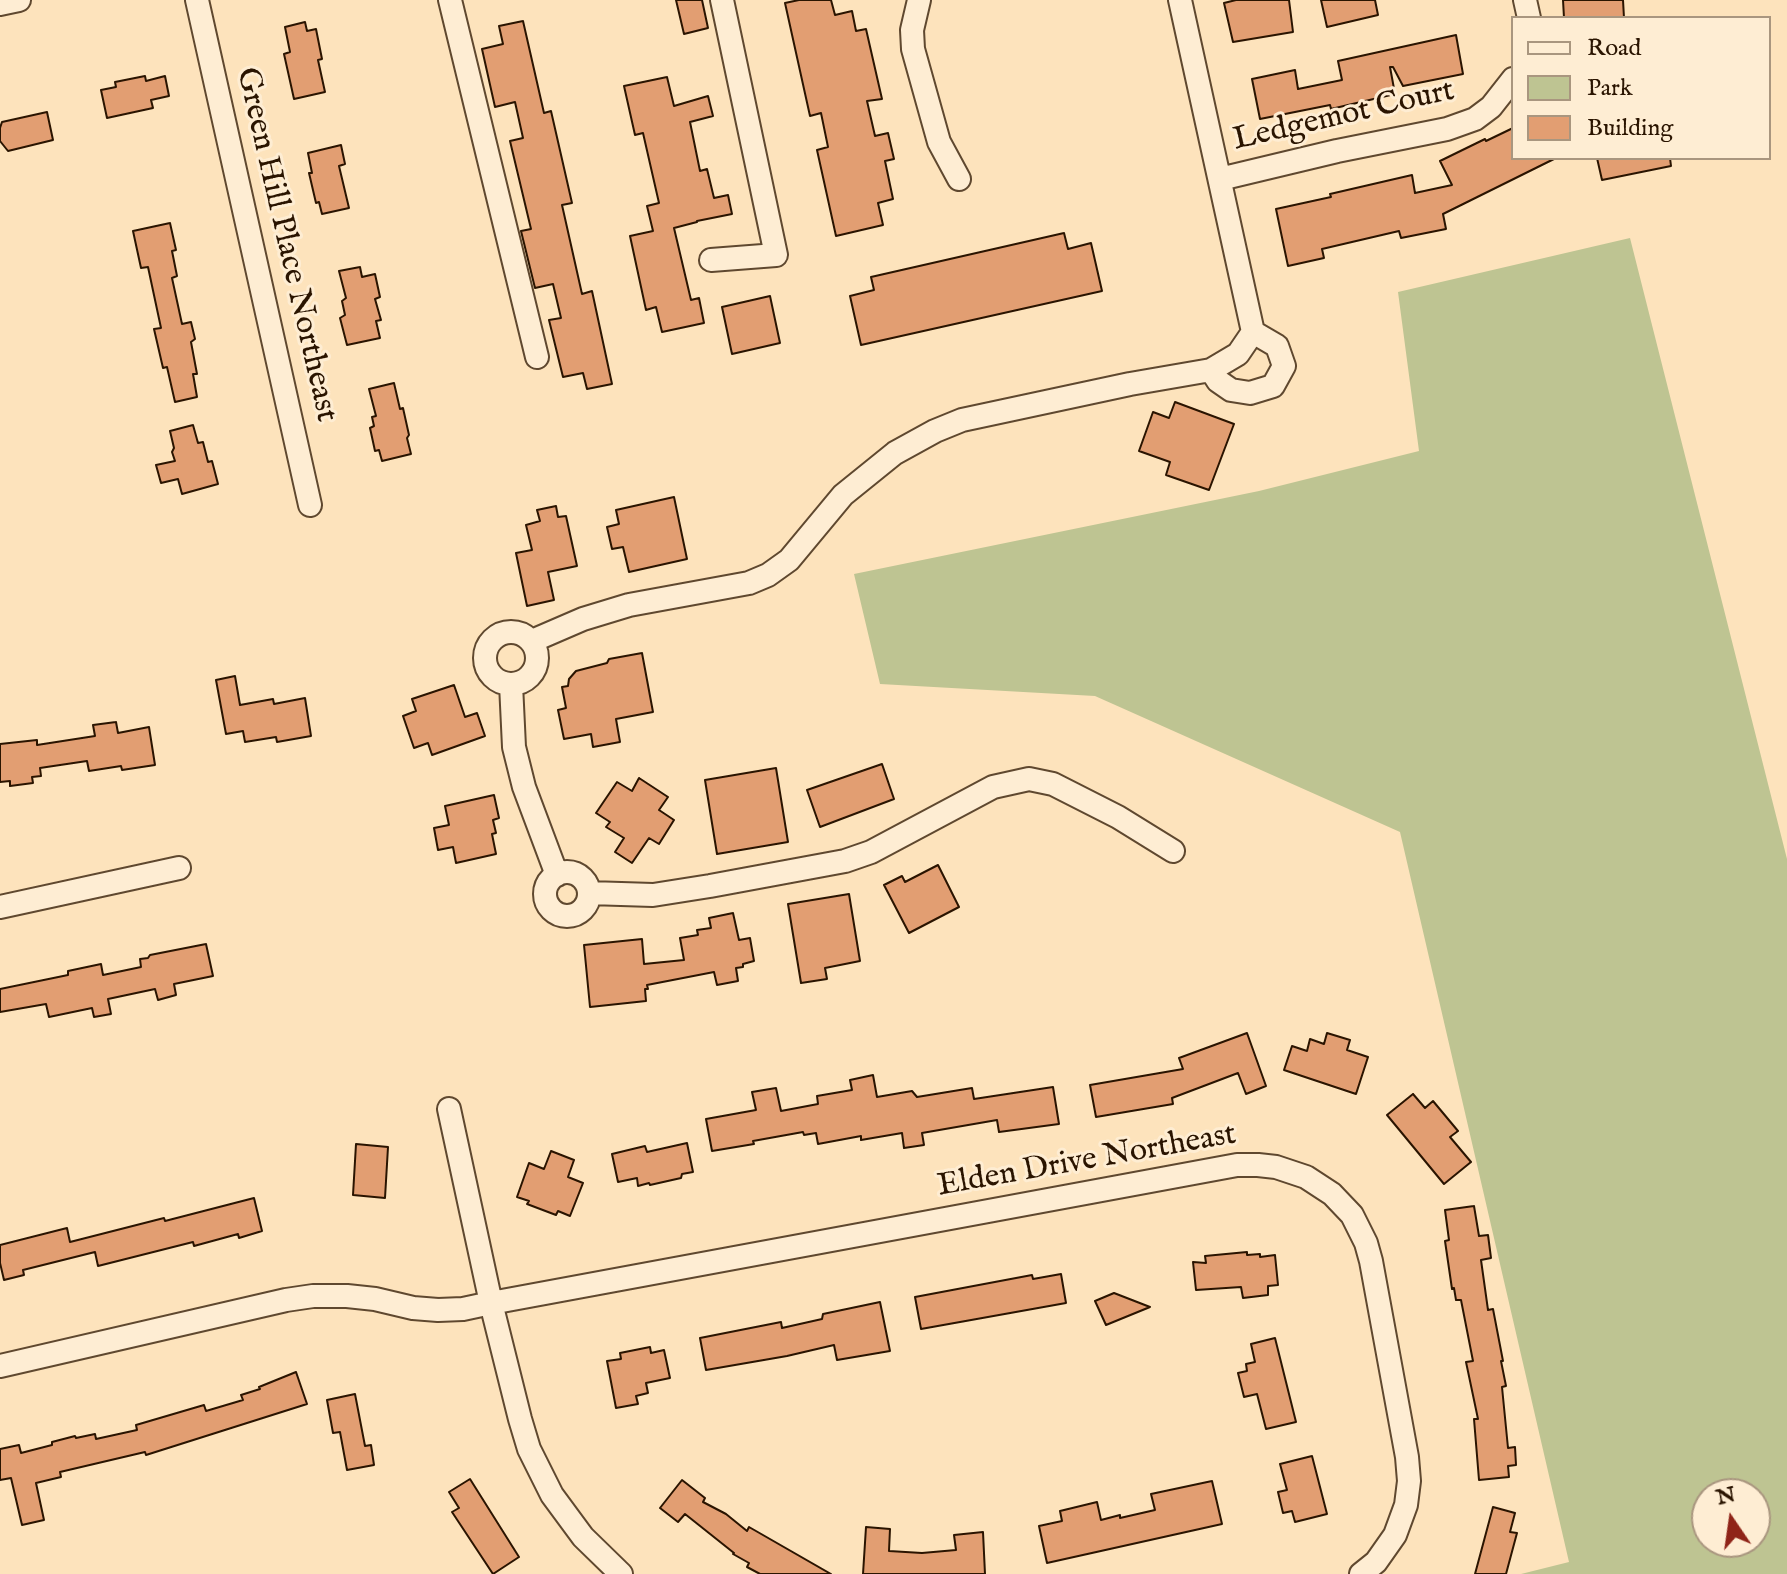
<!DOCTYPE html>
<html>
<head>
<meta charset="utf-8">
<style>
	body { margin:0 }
	#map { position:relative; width:1787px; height:1574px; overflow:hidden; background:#fde3bc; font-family:"IM FELL English",serif }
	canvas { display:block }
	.legend { position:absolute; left:1511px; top:16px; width:260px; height:144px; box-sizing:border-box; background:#feedd3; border:2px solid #a9967f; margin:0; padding:10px 14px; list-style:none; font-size:24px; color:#2a1400 }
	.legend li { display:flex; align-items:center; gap:16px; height:40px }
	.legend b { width:40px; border:2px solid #a9967f }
	.north { position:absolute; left:1691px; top:1478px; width:80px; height:80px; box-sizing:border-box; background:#feedd3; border:2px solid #a9967f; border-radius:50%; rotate:347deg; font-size:22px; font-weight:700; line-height:32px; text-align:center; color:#2a1400 }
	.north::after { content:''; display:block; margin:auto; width:28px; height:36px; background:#8f2418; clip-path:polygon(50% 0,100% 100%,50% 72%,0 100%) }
</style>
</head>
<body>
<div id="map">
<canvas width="1787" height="1574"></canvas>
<ul class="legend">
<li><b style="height:10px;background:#feedd3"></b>Road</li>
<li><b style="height:22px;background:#bec492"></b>Park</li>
<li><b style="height:22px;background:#e29e72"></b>Building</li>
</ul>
<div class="north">N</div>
</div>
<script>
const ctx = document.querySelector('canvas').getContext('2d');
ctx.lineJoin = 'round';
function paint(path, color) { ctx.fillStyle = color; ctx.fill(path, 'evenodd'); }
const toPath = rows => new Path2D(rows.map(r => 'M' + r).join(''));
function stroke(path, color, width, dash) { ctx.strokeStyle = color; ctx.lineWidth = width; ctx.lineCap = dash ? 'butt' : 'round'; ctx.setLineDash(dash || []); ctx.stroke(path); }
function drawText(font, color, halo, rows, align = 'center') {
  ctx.font = font + ' "IM FELL English",serif'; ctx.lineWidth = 6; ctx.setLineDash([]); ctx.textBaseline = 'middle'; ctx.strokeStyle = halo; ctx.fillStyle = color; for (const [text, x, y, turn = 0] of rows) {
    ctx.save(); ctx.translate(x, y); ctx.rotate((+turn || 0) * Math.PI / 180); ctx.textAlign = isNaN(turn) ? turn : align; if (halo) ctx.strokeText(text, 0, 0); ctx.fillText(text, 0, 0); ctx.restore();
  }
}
paint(toPath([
	[1630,238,1787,859,1787,1574,1521,1574,1569,1562,1400,832,1095,696,880,684,854,574,1259,491,1419,451,1398,292],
	[1707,1494,1755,1494,1755,1542,1707,1542]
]), '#bec492');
const building = toPath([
	[676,0,702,0,708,28,684,34,676,0],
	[799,0,831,0,835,15,852,11,856,31,866,29,882,99,867,101,875,136,888,133,894,159,885,161,893,199,878,203,883,225,836,236,817,150,828,147,821,113,810,116,785,3,799,0],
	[1236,0,1289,0,1293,32,1233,42,1224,3,1236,0],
	[1321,0,1375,0,1378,15,1327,27,1321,0],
	[1563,0,1623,0,1624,18,1564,18,1563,0],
	[523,21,544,113,551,111,572,203,562,205,582,294,592,291,612,384,587,389,583,373,563,377,549,320,561,318,553,284,535,288,521,231,531,229,510,141,523,138,515,102,495,107,482,49,503,44,499,26,523,21],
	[305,22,307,31,316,29,322,59,318,60,325,92,294,99,284,54,290,52,285,27,305,22],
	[1456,35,1463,74,1403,86,1393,67,1390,67,1395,94,1331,109,1330,105,1260,119,1252,79,1295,70,1298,89,1342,80,1338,61,1456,35],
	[145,76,146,81,165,76,169,96,151,100,153,108,107,118,101,90,116,87,115,82,145,76],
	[667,77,674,106,708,96,713,116,690,122,700,171,707,169,714,198,728,195,732,214,697,221,697,222,674,228,691,300,699,298,704,323,662,332,656,307,646,310,630,236,653,231,647,206,659,203,643,133,635,135,624,86,667,77],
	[47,112,53,140,8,151,0,141,0,128,2,122,47,112],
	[1513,128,1513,158,1556,158,1443,214,1446,229,1401,238,1399,231,1322,249,1324,258,1288,266,1276,209,1331,197,1330,194,1412,175,1415,193,1452,185,1440,161,1485,139,1486,141,1513,128],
	[341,145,345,164,339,166,349,208,322,214,319,202,316,203,309,173,312,173,308,153,341,145],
	[1597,158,1670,158,1671,166,1602,180,1597,158],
	[170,223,176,250,172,251,177,276,172,278,182,324,191,322,195,339,191,342,197,374,193,374,197,397,175,402,167,367,163,368,154,329,161,328,148,267,141,268,133,231,170,223],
	[1064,233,1068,249,1091,243,1102,291,861,345,850,296,874,290,871,277,1064,233],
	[360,267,362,277,375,274,380,297,375,299,381,320,376,321,380,338,347,345,340,318,345,315,342,301,346,298,339,271,360,267],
	[770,296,780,343,732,354,722,307,770,296],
	[394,383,400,409,403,408,409,435,407,438,411,454,382,461,379,450,375,451,370,428,374,426,372,417,376,416,369,389,394,383],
	[1175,402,1234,424,1209,490,1166,475,1170,462,1139,451,1153,412,1169,418,1175,402],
	[193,425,198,443,203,442,208,462,212,461,218,484,182,494,178,479,161,483,156,465,175,461,172,452,174,448,170,431,193,425],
	[674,497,687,559,629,572,623,547,612,549,607,527,619,524,616,510,674,497],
	[556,506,558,517,566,516,577,566,548,572,554,600,527,606,516,553,532,550,526,525,540,521,537,510,556,506],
	[642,653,653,712,616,719,620,742,593,747,591,734,564,739,558,710,566,708,562,687,568,686,569,679,576,671,607,663,609,659,642,653],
	[235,676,240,705,273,699,274,704,305,698,311,736,277,742,276,737,245,742,243,731,226,734,216,680,235,676],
	[454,685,465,717,477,713,485,736,432,755,428,743,414,748,403,716,416,711,412,699,454,685],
	[116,722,118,733,149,727,155,765,122,770,121,766,89,771,87,761,40,768,41,776,32,777,33,783,10,786,10,781,0,782,0,744,37,740,37,745,95,736,93,725,116,722],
	[882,764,894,799,820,827,807,790,882,764],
	[776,768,788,842,717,854,705,780,776,768],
	[639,778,668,797,659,810,674,820,659,844,649,838,632,863,615,852,624,838,606,827,610,822,596,813,617,782,632,791,639,778],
	[494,795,499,818,493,820,496,833,492,834,496,854,456,863,453,847,438,850,434,828,449,825,445,806,494,795],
	[938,865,959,907,909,933,884,885,902,876,905,882,938,865],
	[849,894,860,961,825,968,827,979,801,983,788,904,849,894],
	[733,913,739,940,750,938,754,961,743,964,743,967,736,968,738,981,717,985,714,972,647,985,648,989,645,989,646,1001,590,1007,584,945,642,939,644,964,684,960,680,938,698,935,697,930,711,928,709,918,733,913],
	[206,944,213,976,174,984,176,995,158,1000,155,989,108,999,111,1014,94,1017,92,1008,49,1017,46,1004,0,1012,0,989,68,975,68,971,101,964,103,975,141,967,140,959,148,958,150,955,206,944],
	[1247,1033,1266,1086,1246,1094,1238,1073,1172,1098,1173,1104,1096,1117,1090,1085,1183,1069,1179,1058,1247,1033],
	[1327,1033,1350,1040,1347,1050,1368,1057,1356,1094,1284,1070,1292,1046,1307,1051,1310,1039,1324,1044,1327,1033],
	[873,1075,877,1097,912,1091,917,1097,972,1088,974,1099,1053,1087,1059,1124,999,1132,997,1120,922,1133,924,1145,904,1148,902,1133,861,1140,861,1136,818,1144,816,1133,804,1135,803,1132,753,1141,754,1144,712,1151,706,1119,756,1110,752,1092,776,1088,781,1111,818,1104,817,1096,852,1090,850,1080,873,1075],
	[1413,1094,1425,1108,1433,1101,1458,1131,1450,1137,1471,1162,1444,1184,1387,1115,1413,1094],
	[687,1143,693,1172,682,1174,681,1178,650,1185,649,1183,638,1186,637,1178,618,1182,612,1154,645,1146,647,1152,687,1143],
	[356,1144,388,1147,385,1198,353,1195,356,1144],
	[551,1151,574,1160,568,1177,583,1183,570,1216,558,1211,556,1215,527,1204,529,1201,517,1197,529,1163,544,1169,551,1151],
	[254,1198,262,1231,239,1238,238,1234,194,1246,193,1242,98,1266,95,1252,23,1270,24,1275,4,1280,0,1263,0,1245,67,1228,70,1242,164,1218,165,1221,254,1198],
	[1474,1206,1479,1236,1488,1235,1491,1258,1481,1260,1488,1310,1493,1309,1503,1361,1501,1361,1506,1386,1502,1387,1508,1448,1515,1447,1516,1465,1508,1466,1509,1477,1479,1480,1474,1419,1478,1419,1466,1362,1473,1361,1461,1300,1456,1300,1454,1288,1452,1289,1445,1241,1449,1240,1445,1210,1474,1206],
	[1247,1252,1247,1255,1260,1254,1260,1257,1275,1255,1278,1285,1268,1286,1268,1295,1243,1298,1241,1287,1196,1290,1193,1262,1206,1263,1205,1256,1247,1252],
	[1061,1274,1066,1303,921,1329,915,1297,1032,1275,1033,1279,1061,1274],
	[1114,1293,1150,1307,1106,1325,1095,1301,1114,1293],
	[880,1302,890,1351,837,1360,834,1345,787,1356,706,1370,700,1338,781,1322,782,1328,822,1319,823,1314,880,1302],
	[1275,1338,1296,1422,1266,1429,1257,1394,1244,1397,1238,1373,1247,1371,1246,1364,1255,1362,1251,1344,1275,1338],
	[650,1347,651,1353,664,1350,670,1378,646,1383,648,1393,636,1396,638,1404,616,1408,607,1361,621,1359,620,1353,650,1347],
	[296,1372,307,1404,146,1455,145,1452,60,1472,61,1477,36,1483,44,1520,22,1525,11,1478,0,1480,0,1449,19,1445,21,1453,52,1445,52,1442,75,1436,76,1438,95,1434,96,1439,137,1430,136,1425,204,1405,206,1411,243,1400,241,1395,260,1389,259,1387,296,1372],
	[355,1394,365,1446,371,1445,374,1465,347,1470,340,1432,333,1433,327,1400,355,1394],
	[1312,1456,1327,1514,1295,1522,1292,1511,1283,1513,1278,1492,1287,1490,1280,1464,1312,1456],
	[470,1479,519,1557,493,1574,452,1512,459,1508,449,1492,470,1479],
	[682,1480,705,1498,703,1502,726,1514,747,1531,749,1527,831,1574,760,1574,747,1567,749,1563,733,1554,734,1553,685,1514,678,1522,660,1508,682,1480],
	[1212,1481,1222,1524,1047,1563,1039,1526,1062,1521,1060,1511,1097,1502,1101,1520,1120,1515,1120,1518,1155,1510,1151,1494,1212,1481],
	[1493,1507,1515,1513,1510,1532,1517,1533,1506,1574,1475,1574,1493,1507],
	[866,1527,890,1529,889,1551,922,1553,956,1550,954,1535,983,1532,985,1574,863,1574,866,1527]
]);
paint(building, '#e29e72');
stroke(building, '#2a1400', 2);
const minor = toPath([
	[197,0,310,505],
	[450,0,537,357],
	[919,0,912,30,913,49,939,142,959,179],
	[1180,0,1253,332],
	[1525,0,1529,18],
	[0,4,19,0],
	[1220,179,1337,151,1447,129,1475,119,1491,107,1513,79],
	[711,260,776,255,722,0],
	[1211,370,1218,381,1231,390,1250,393,1273,386,1284,366,1277,346,1253,332],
	'485 658a26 26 0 1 1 52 0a26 26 0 1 1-52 0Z',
	[532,641,583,619,629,605,749,583,768,575,789,560,843,495,895,453,935,431,962,420,1130,384,1211,370,1238,354,1253,332],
	[511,684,514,747,524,787,557,875],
	'545 894a22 22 0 1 1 44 0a22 22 0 1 1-44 0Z',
	[589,893,653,895,710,886,845,861,871,852,993,787,1029,779,1053,784,1118,817,1173,851],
	[0,907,179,868],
	[0,1366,286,1300,313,1296,347,1296,375,1299,413,1308,438,1310,463,1309,491,1303,449,1109],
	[621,1574,583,1537,552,1495,529,1449,520,1419,491,1303,1237,1165,1258,1165,1276,1167,1306,1177,1332,1194,1352,1215,1366,1243,1371,1261,1407,1457,1409,1481,1406,1505,1395,1535,1376,1562,1361,1574]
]);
stroke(minor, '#5f482f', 26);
stroke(minor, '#feedd3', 22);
drawText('32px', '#2a1400', '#feedd3', [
	["Ledgemot Court",1344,117,-13],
	["Green Hill Place Northeast",285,245,77],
	["Elden Drive Northeast",1087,1162,-10]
]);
</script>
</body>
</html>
